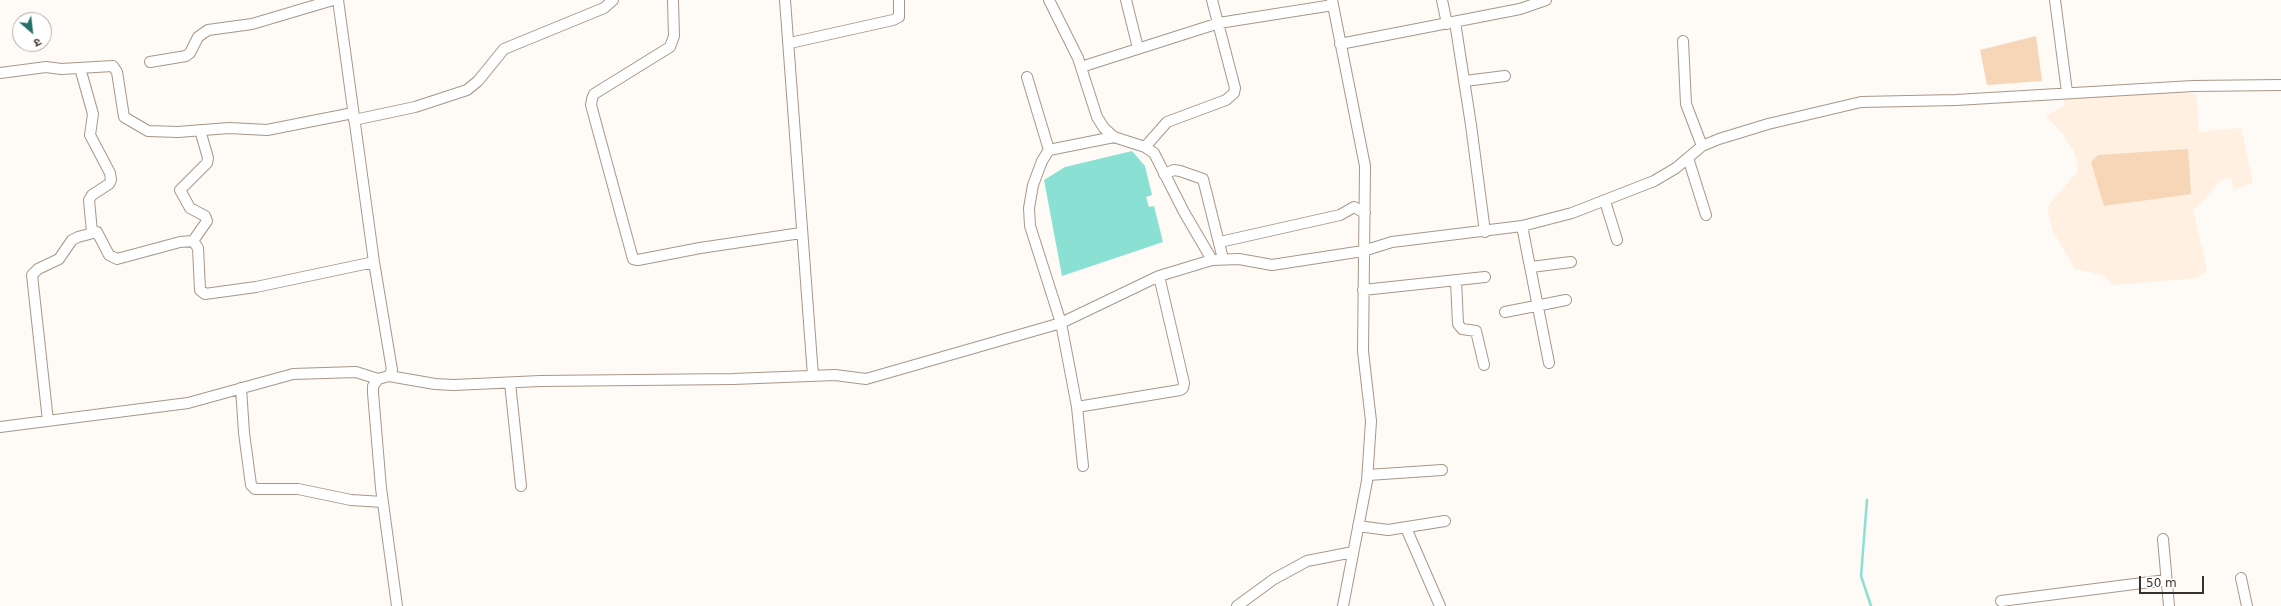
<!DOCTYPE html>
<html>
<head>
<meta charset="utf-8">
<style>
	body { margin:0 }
	#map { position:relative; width:2281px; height:606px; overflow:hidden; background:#fefaf6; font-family:"DejaVu Sans","Noto Sans Devanagari",sans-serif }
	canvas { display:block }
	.north { position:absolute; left:12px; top:12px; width:40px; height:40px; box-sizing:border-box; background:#fff; border:1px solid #afadaa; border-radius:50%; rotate:152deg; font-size:11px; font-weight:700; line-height:16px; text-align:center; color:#38312a }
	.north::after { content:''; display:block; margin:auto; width:14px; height:18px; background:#266f66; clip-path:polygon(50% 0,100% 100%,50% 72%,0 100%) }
	.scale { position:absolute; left:2139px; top:576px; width:65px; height:18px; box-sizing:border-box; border:2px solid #38312a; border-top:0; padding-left:5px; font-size:12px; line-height:14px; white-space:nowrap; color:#38312a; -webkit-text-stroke:3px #fff; paint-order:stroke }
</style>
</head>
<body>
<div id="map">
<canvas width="2281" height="606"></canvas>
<div class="north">उ</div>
<div class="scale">50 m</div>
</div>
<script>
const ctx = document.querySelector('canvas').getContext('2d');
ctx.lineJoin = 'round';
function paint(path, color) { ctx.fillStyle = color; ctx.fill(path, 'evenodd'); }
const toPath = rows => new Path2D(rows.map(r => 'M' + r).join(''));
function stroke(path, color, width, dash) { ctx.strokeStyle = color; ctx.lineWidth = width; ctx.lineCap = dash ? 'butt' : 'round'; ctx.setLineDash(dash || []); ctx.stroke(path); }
paint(toPath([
	[2187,89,2190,93,2196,93,2199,132,2241,128,2253,183,2234,189,2231,177,2221,180,2198,206,2193,209,2207,271,2197,278,2112,285,2103,275,2075,269,2053,231,2047,207,2078,171,2077,162,2074,151,2062,133,2046,116,2065,105,2064,101,2068,97]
]), '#fff0e2');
paint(toPath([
	[2036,36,2042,81,1987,85,1980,50],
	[2188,149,2191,194,2104,206,2091,162,2098,155]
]), '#f7d5b7');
paint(toPath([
	[1132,151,1145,166,1152,195,1146,197,1149,207,1154,206,1163,242,1062,276,1044,180,1065,167]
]), '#8be0d4');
stroke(toPath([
	[1867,500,1861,576,1871,606]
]), '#8be0d4', 2.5);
const minor = toPath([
	[338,0,374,262,392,370,389,376,378,379,373,386,373,393,381,488,397,606],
	[673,0,674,36,670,47,594,94,592,99,591,105,633,259,638,260,700,248,801,233],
	[785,0,813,376],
	[1049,0,1078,58,1097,117,1104,128,1114,137,1145,147,1154,153,1184,212,1212,260],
	[1126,0,1138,48],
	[1332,0,1365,166,1363,351,1371,421,1367,481,1343,606],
	[1442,0,1447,24],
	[2055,0,2067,92],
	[1455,22,1471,125,1485,232],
	[1683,41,1686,104,1702,146],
	[790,43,893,20,899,17,899,0],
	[1340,44,1520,9,1546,0],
	[150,62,186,56,190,53,198,37,208,30,252,24,333,0],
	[1081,67,1219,23,1333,5],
	[80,68,93,114,90,135,110,173,111,180,109,184,92,195,89,200,92,232],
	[0,73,46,67,61,69,113,66,117,72,124,117,148,131,178,132,229,128,267,130,353,113],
	[1027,77,1049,150],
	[1465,81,1505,76],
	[354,120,415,107,467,90,478,81,504,49,604,8,613,0],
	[1145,147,1167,122,1226,100,1234,93,1235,88,1212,0],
	[1688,158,1706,215],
	[1164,174,1174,170,1180,171,1203,179,1223,259],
	[1605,201,1617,240],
	[1522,226,1549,363],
	[193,241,207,221,205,216,190,208,180,190,207,163,208,158,200,130],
	[1220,242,1340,215,1354,207,1365,213],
	[1531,267,1571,262],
	[1456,280,1458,324,1462,329,1476,331,1484,365],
	[1363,290,1485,277],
	[1505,312,1566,300],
	[389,376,435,384,454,385,540,381,733,379,835,375,866,379,1061,323,1159,276,1212,260,1239,259,1272,265,1363,251,1392,242,1522,226,1572,213,1654,181,1676,168,1702,146,1719,139,1768,124,1861,102,1956,100,2193,86,2281,85],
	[510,383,521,486],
	[241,388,244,433,251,485,255,489,298,489,351,500,383,502],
	[1077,407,1180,390,1183,388,1184,383,1159,276],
	[48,421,32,275,38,269,59,259,72,240,78,237,97,232,109,255,117,259,180,242,193,241,198,248,200,290,205,294,256,287,374,262],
	[0,427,188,403,293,374,356,372,378,379],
	[1083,466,1077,407,1061,323,1030,226,1029,208,1033,185,1042,161,1049,150,1114,137],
	[1368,475,1442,470],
	[1358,526,1388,530,1445,521],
	[1406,528,1440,606],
	[2163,539,2169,606],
	[2241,578,2247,606],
	[2001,601,2166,580],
	[1237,606,1274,579,1307,561,1353,552]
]);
stroke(minor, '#a89788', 12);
stroke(minor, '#fff', 10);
</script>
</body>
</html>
